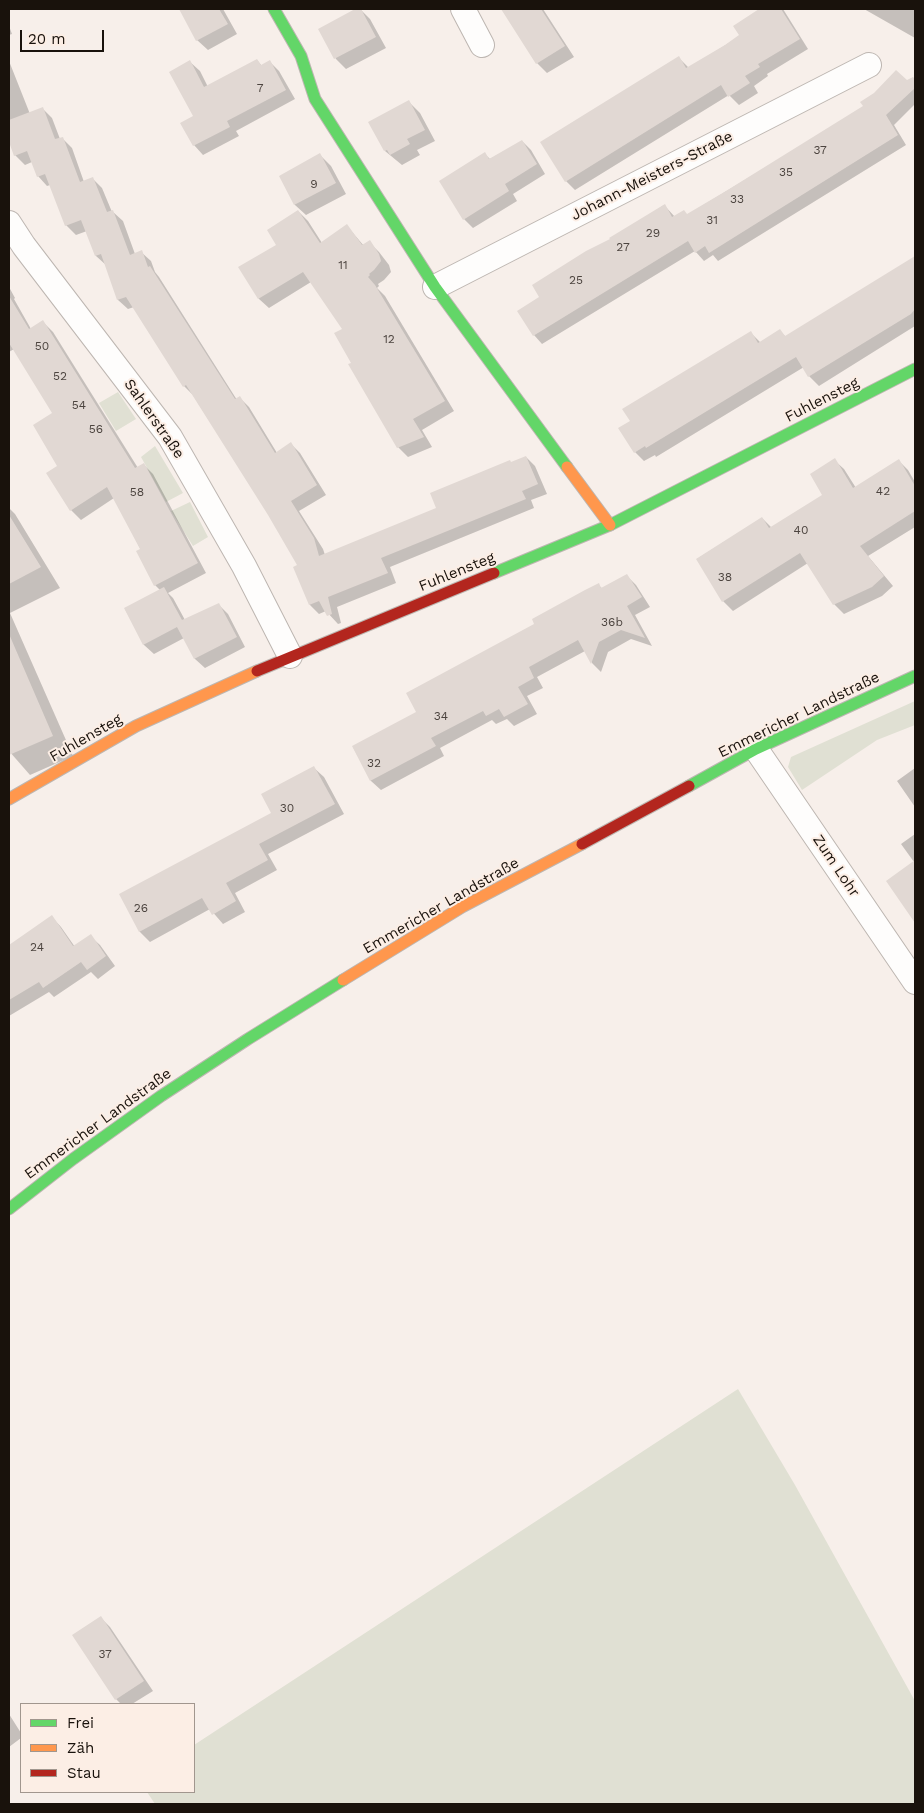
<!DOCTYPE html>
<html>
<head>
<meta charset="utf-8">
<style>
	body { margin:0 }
	#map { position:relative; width:924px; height:1813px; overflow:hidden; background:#f7efea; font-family:"Work Sans",sans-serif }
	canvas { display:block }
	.frame { position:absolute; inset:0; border:10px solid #19120c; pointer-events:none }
	.legend { position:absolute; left:20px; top:1703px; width:175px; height:90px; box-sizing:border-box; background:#fceee5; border:1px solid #a1968e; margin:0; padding:6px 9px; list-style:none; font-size:15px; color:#19120c }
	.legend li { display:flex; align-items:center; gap:10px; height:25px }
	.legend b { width:25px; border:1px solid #a1968e }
	.scale { position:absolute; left:20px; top:30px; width:84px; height:22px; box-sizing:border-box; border:2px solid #19120c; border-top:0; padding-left:6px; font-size:15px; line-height:18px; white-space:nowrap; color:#19120c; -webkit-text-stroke:4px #fceee5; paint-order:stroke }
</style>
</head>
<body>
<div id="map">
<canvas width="924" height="1813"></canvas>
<div class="frame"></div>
<ul class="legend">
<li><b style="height:6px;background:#63d668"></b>Frei</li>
<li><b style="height:6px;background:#ff974d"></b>Zäh</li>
<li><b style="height:6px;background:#b3261e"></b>Stau</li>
</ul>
<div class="scale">20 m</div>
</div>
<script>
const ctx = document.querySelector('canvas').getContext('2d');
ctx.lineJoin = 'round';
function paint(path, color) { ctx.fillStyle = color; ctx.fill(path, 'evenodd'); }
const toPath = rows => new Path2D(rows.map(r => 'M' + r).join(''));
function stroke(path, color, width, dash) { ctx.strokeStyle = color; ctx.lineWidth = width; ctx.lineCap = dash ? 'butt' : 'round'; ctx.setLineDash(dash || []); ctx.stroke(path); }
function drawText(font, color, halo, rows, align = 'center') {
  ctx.font = font + ' "Work Sans",sans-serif'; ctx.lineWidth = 4; ctx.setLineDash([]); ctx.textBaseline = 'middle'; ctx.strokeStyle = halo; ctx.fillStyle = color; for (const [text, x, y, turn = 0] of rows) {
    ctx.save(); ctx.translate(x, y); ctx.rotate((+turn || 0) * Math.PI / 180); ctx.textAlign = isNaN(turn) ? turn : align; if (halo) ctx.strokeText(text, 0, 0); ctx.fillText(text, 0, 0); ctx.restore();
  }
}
paint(toPath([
	[118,392,136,419,116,431,99,403],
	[155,446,183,493,166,502,141,457],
	[190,502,208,537,193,546,171,511],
	[915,701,915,725,877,740,802,790,788,767,791,757],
	[738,1389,795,1485,915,1701,915,1804,155,1804,147,1792,194,1792,194,1745]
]), '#e0e0d3');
paint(toPath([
	[180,9,223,9,237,34,208,50,197,40],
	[358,9,360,9,370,19,386,48,346,69,336,59,320,29],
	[502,9,543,9,574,57,547,73,537,63],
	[762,9,783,9,808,49,767,74,768,76,754,86,758,93,739,105,729,95,575,190,566,181,679,58,689,68,740,36,734,26],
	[864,9,915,9,915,38],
	[9,26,12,34,9,35],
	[257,60,262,66,270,62,279,71,295,99,236,131,239,136,203,155,194,145,195,116,190,62,200,71,208,87],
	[9,61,30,114,43,109,52,118,60,139,62,138,72,148,84,182,93,179,102,188,112,212,113,212,123,221,135,254,141,252,151,261,155,272,159,277,237,400,240,398,249,407,277,453,291,444,300,453,326,495,299,511,323,549,325,555,438,509,511,463,526,457,535,466,547,494,531,500,534,508,390,567,396,583,337,607,341,623,338,624,326,611,319,614,310,605,295,567,299,565,269,515,193,395,184,386,134,307,128,309,118,300,106,265,96,256,87,231,76,235,66,225,50,185,47,186,38,176,32,162,25,165,15,155,9,138],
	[913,78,915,80,915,104,894,125,906,145,718,261,713,255,704,261,695,251,542,344,534,335,541,298,612,239,664,205,675,217,687,215],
	[409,102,420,113,435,141,417,150,420,155,402,165,385,151],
	[522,141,531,150,545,174,513,194,517,201,473,228,464,219,485,154,490,159],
	[320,155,331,166,346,194,306,215,295,205,281,176],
	[298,211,308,221,322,243,347,226,364,246,369,242,379,252,389,265,391,272,384,280,378,284,379,286,377,288,385,296,454,411,422,430,432,447,408,457,398,447,353,363,344,329,311,282,269,308,259,299,240,268,278,245],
	[912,260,915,264,915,326,819,386,809,376,804,367,656,457,655,455,644,461,635,452,750,332,761,343,780,331,786,337],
	[9,287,15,298,14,299,31,329,43,322,53,332,138,468,144,465,153,474,206,573,168,593,173,598,185,620,219,605,228,614,245,647,205,668,195,659,184,638,154,654,144,645,125,609,160,590,155,585,141,550,114,498,81,520,71,510,59,466,54,413,14,349,9,352],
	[834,460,844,469,856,488,899,461,908,470,915,482,915,527,868,556,893,586,882,596,844,614,834,604,808,563,733,611,723,601,697,559,762,518,772,528,824,495],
	[9,508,15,514,60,588,10,613,73,756,30,775,9,751],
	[627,576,636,585,650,607,635,615,652,646,631,639,608,652,601,672,592,663,585,651,537,677,543,688,527,696,537,714,514,726,507,719,496,724,492,720,440,748,444,756,381,790,371,781,353,747,418,712,536,624,598,585,603,589],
	[314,768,324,777,344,814,268,854,277,870,235,893,245,912,223,924,210,909,150,942,140,932,121,895,273,814],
	[915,768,915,807,897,781],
	[915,834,915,919,911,915,914,862,901,844],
	[52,917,61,927,75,947,90,936,100,945,115,966,98,979,91,972,54,997,49,992,9,1016,9,947],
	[101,1618,110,1627,153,1691,132,1704,121,1704,116,1699],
	[9,1714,21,1733,21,1738,9,1747]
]), '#0003');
paint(toPath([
	[179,9,219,9,228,24,196,41],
	[355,9,361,9,376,37,334,59,318,29],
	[501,9,541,9,565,46,536,64],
	[759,9,781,9,800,39,758,64,760,67,745,76,750,83,728,97,721,85,565,182,540,142,679,56,686,68,725,45,739,35,733,26],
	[257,59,261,65,270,60,286,90,227,121,230,127,193,146,180,123,193,116,169,72,190,60,204,87],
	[896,70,907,80,913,77,915,79,915,88,886,115,898,135,709,253,705,246,695,253,688,241,533,336,517,311,539,297,532,285,586,251,610,239,609,238,665,204,672,217,684,210,687,214,726,191,863,106,860,102,874,93],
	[409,100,425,130,407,139,410,144,390,155,387,150,384,151,368,122],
	[43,107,55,139,63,137,80,182,93,177,107,212,113,210,130,255,142,250,148,267,150,266,235,399,240,396,275,453,291,442,317,485,291,501,314,538,319,556,436,508,430,493,510,460,511,462,526,456,538,484,522,491,526,499,381,558,388,573,328,597,332,614,327,616,319,601,309,605,293,567,297,565,268,515,186,385,183,387,126,297,117,300,101,254,95,256,81,220,65,226,45,174,37,177,27,151,14,156,9,142,9,120],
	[522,140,537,164,505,184,509,191,463,220,439,181,485,152,489,159],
	[320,153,336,183,294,205,279,176],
	[298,210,320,243,347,224,362,245,370,240,379,254,381,261,374,270,369,274,370,275,368,277,375,285,445,401,413,419,424,437,397,448,348,364,351,363,334,333,342,329,303,272,258,299,238,267,276,245,267,230],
	[915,256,915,309,911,314,808,377,796,357,646,448,645,446,634,453,618,428,630,421,622,409,751,331,758,343,780,329,785,336],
	[9,296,29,329,43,320,135,468,144,463,198,563,154,586,136,551,140,549,107,487,70,511,46,473,57,466,33,425,52,413,9,343],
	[835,458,853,488,899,459,915,486,915,511,860,546,884,576,872,587,833,605,800,553,722,602,696,559,762,517,769,528,822,495,810,474],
	[9,515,41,567,9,584],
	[627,574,642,597,627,606,645,638,621,630,599,642,591,664,578,640,529,667,534,678,518,687,528,704,504,717,499,709,486,716,483,711,431,738,436,746,370,781,352,746,416,712,406,693,534,624,532,619,585,590,599,583,601,588],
	[164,587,182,620,219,603,237,637,194,659,177,627,143,645,124,608],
	[9,634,53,736,9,755],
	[314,766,335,804,259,844,268,860,226,883,236,901,212,915,202,898,139,932,119,894,271,813,261,794],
	[915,860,915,923,886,881],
	[52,915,73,946,91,934,106,956,87,970,81,962,43,988,39,982,9,1000,9,945],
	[101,1616,144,1681,115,1700,72,1635]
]), '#e1d8d3');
const street = toPath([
	[463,9,482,45],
	[9,223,24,246,170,437,244,566,290,656],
	[435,287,869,65],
	[756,749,915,982]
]);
const fast = toPath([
	[274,9,301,56,315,99,435,287,567,467],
	[494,573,610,525,915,369],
	[689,786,756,749,915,676],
	[9,1209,73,1159,161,1096,248,1039,343,980]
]);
const slow = toPath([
	[567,467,610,525],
	[9,799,136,726,257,671],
	[343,980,462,907,582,844]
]);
const jam = toPath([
	[257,671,494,573],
	[582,844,689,786]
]);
stroke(street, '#bdb6b1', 26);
stroke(fast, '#bdb6b1', 13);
stroke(slow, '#bdb6b1', 13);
stroke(jam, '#bdb6b1', 13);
stroke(street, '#fefdfc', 24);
stroke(fast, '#63d668', 11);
stroke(slow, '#ff974d', 11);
stroke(jam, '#b3261e', 11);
drawText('12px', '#4c443f', null, [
	["7",260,88],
	["37",820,150],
	["35",786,172],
	["9",314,184],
	["33",737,199],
	["31",712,220],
	["29",653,233],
	["27",623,247],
	["11",343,265],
	["25",576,280],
	["12",389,339],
	["50",42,346],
	["52",60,376],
	["54",79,405],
	["56",96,429],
	["42",883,491],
	["58",137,492],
	["40",801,530],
	["38",725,577],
	["36b",612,622],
	["34",441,716],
	["32",374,763],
	["30",287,808],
	["26",141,908],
	["24",37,947],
	["37",105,1654]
]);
drawText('15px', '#19120c', '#fceee5', [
	["Johann-Meisters-Straße",652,176,-27],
	["Fuhlensteg",822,400,-27],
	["Sahlerstraße",154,419,55],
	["Fuhlensteg",457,572,-22],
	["Emmericher Landstraße",799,715,-26],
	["Fuhlensteg",86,738,-30],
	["Zum Lohr",836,866,56],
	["Emmericher Landstraße",441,906,-30],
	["Emmericher Landstraße",98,1124,-36]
]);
</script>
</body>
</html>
